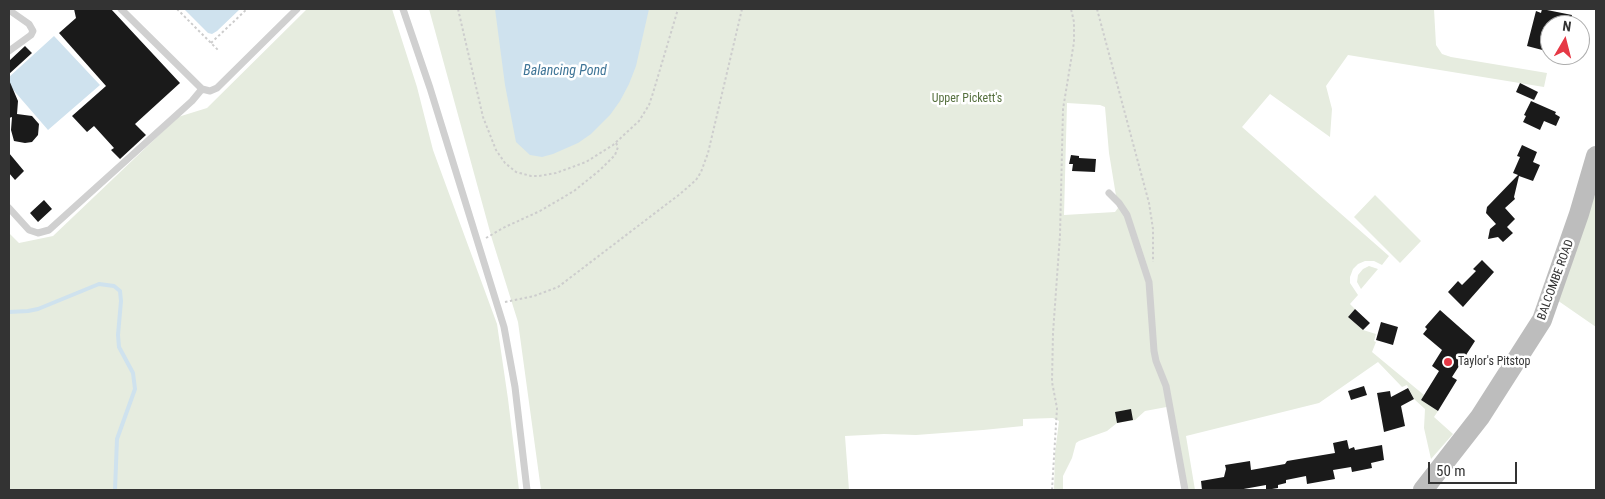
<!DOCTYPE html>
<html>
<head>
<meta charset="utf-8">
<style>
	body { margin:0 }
	#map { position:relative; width:1605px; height:499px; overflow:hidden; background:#fff; font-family:"Roboto Condensed",sans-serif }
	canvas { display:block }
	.frame { position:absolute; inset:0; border:10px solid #333; pointer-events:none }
	.north { position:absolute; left:1540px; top:15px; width:50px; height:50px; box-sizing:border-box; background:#fff; border:1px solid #adadad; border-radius:50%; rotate:8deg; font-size:14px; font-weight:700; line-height:20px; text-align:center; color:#333 }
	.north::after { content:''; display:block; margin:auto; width:18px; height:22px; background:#e63946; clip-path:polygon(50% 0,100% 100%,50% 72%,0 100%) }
	.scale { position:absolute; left:1428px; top:462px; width:89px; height:22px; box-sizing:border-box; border:2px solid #333; border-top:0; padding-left:6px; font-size:15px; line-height:18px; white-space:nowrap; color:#333; -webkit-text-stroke:4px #fff; paint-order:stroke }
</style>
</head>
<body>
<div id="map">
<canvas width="1605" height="499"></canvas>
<div class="frame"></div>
<div class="north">N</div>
<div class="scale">50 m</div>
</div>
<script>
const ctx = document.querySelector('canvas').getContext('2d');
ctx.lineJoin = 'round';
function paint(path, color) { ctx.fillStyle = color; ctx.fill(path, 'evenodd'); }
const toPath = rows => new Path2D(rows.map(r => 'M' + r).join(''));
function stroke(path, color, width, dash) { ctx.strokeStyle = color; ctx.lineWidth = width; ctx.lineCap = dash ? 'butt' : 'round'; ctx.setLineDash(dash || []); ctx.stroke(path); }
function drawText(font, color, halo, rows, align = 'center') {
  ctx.font = font + ' "Roboto Condensed",sans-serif'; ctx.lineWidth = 5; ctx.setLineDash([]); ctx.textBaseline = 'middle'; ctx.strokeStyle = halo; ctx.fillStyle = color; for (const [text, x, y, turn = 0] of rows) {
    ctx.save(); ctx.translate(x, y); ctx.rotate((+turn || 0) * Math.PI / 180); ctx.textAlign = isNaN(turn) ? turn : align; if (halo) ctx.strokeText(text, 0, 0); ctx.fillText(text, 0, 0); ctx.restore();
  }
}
paint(toPath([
	[307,9,392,9,417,87,433,150,497,324,508,399,519,490,9,490,9,233,19,243,53,236,178,117,207,108],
	[429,9,1434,9,1436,45,1442,54,1451,57,1547,73,1544,87,1348,55,1326,86,1332,109,1330,137,1270,94,1242,127,1389,256,1382,265,1374,261,1365,261,1358,264,1353,269,1350,277,1350,283,1358,295,1350,304,1355,309,1348,317,1363,330,1376,334,1374,341,1376,342,1372,352,1424,395,1421,400,1438,411,1434,417,1453,434,1431,459,1424,428,1425,409,1414,399,1407,385,1402,387,1378,362,1319,403,1186,436,1195,490,1187,490,1172,406,1145,411,1135,420,1117,423,1107,431,1079,441,1076,443,1072,458,1063,476,1063,490,1054,490,1055,453,1059,421,1053,418,1023,419,1023,426,983,430,916,435,884,434,845,436,849,490,541,490,518,322,492,239],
	[1067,103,1100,105,1105,107,1109,153,1118,208,1115,212,1064,215],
	[1596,192,1596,327,1557,300],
	[1375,195,1421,241,1400,263,1354,217],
	[1369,266,1378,269,1361,289,1357,282,1358,275,1363,269]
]), '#e6ecdf');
paint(toPath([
	[184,9,240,9,217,31,212,34,208,33],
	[495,9,649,9,636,66,629,84,620,101,610,115,591,134,578,143,553,154,542,157,530,155,516,142,505,85],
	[54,36,100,85,48,130,9,85,9,77]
]), '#cfe2ee');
stroke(toPath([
	[9,312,28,311,38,309,99,284,114,286,120,291,121,301,118,335,119,347,133,373,135,389,117,439,115,490]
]), '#cfe2ee', 4);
paint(toPath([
	[74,9,111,9,180,83,135,124,146,135,120,159,111,150,114,148,94,126,87,132,72,116,106,86,59,33,76,18],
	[1542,9,1572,15,1569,25,1550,25,1550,52,1527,46,1536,11,1541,13],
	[25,46,32,53,9,74,9,61],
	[9,80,18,101,17,114,32,116,39,124,38,135,32,142,25,143,14,141,11,130,12,117,9,118],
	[1520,83,1538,92,1534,100,1516,92],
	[1531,101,1556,112,1555,114,1560,117,1556,126,1544,121,1540,130,1523,122,1526,116,1524,115],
	[1522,145,1537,152,1533,162,1540,165,1533,181,1519,176,1514,197,1515,199,1505,208,1515,219,1507,227,1513,233,1503,242,1498,237,1488,239,1490,229,1496,224,1486,213,1487,207,1518,175,1513,173,1520,157,1517,156],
	[9,153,24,171,15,180,9,173],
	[1071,155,1079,156,1079,158,1096,159,1095,172,1072,171,1073,164,1069,164],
	[44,200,52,209,38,222,30,213],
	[1482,260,1494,272,1463,307,1448,292,1458,281,1462,285,1476,271,1473,269],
	[1355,309,1370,323,1363,330,1348,317],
	[1440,310,1475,341,1452,377,1457,380,1438,411,1421,400,1439,371,1432,366,1442,350,1423,334,1427,329,1425,327],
	[1381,322,1398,327,1393,345,1376,340],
	[1364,386,1367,395,1351,400,1348,391],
	[1408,388,1414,399,1401,406,1405,426,1384,432,1377,393,1390,391,1391,397],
	[1131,409,1133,420,1117,423,1115,412],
	[1347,440,1349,449,1354,447,1355,450,1382,445,1384,460,1371,463,1372,468,1352,472,1351,467,1333,470,1335,479,1307,484,1306,476,1286,480,1286,483,1278,485,1278,488,1266,490,1266,485,1238,490,1202,490,1201,481,1224,477,1226,469,1225,465,1250,461,1251,470,1285,464,1287,461,1335,453,1333,443]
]), '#1a1a1a');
stroke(toPath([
	[177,9,218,50],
	[458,9,483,117,496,150,505,163,516,172,531,176,539,176,556,173,586,162,613,145,639,121,649,105,653,93,678,9],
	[1097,9,1149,203,1153,229,1153,262],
	[211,43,247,9],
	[486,238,505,227,540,211,574,191,600,170,615,155,618,147,616,143],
	[505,302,534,296,558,287,680,194,696,180,701,172,708,153,742,9],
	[1052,490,1057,408,1052,382,1053,333,1060,235,1063,109,1074,42,1074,22,1071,9]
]), '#cdcdcd', 2, [2.5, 2.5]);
stroke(toPath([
	[121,9,202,89,210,91,217,88,297,9],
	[403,9,430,88,504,327,515,387,527,490],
	[9,10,29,24,33,31,31,35,9,51],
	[1109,193,1119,203,1127,215,1149,282,1154,351,1156,361,1166,386,1185,490],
	[9,208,29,230,38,233,49,230,192,101,202,89]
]), '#d0d0d0', 7);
stroke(toPath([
	[1423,490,1480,417,1542,320,1579,214,1596,156]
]), '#bdbdbd', 20);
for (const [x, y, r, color] of [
	[1448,362,5,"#e63946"]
]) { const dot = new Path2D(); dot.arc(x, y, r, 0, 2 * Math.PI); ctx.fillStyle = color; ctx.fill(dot); stroke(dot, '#fff', 2); }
drawText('12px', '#56703f', '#fff', [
	["Upper Pickett's",967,99]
]);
drawText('12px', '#333', '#fff', [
	["BALCOMBE ROAD",1556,280,-70]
]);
drawText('12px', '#333', '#fff', [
	["Taylor's Pitstop",1458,362]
], 'left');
drawText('italic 14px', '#3f7597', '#fff', [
	["Balancing Pond",565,71]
]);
</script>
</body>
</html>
